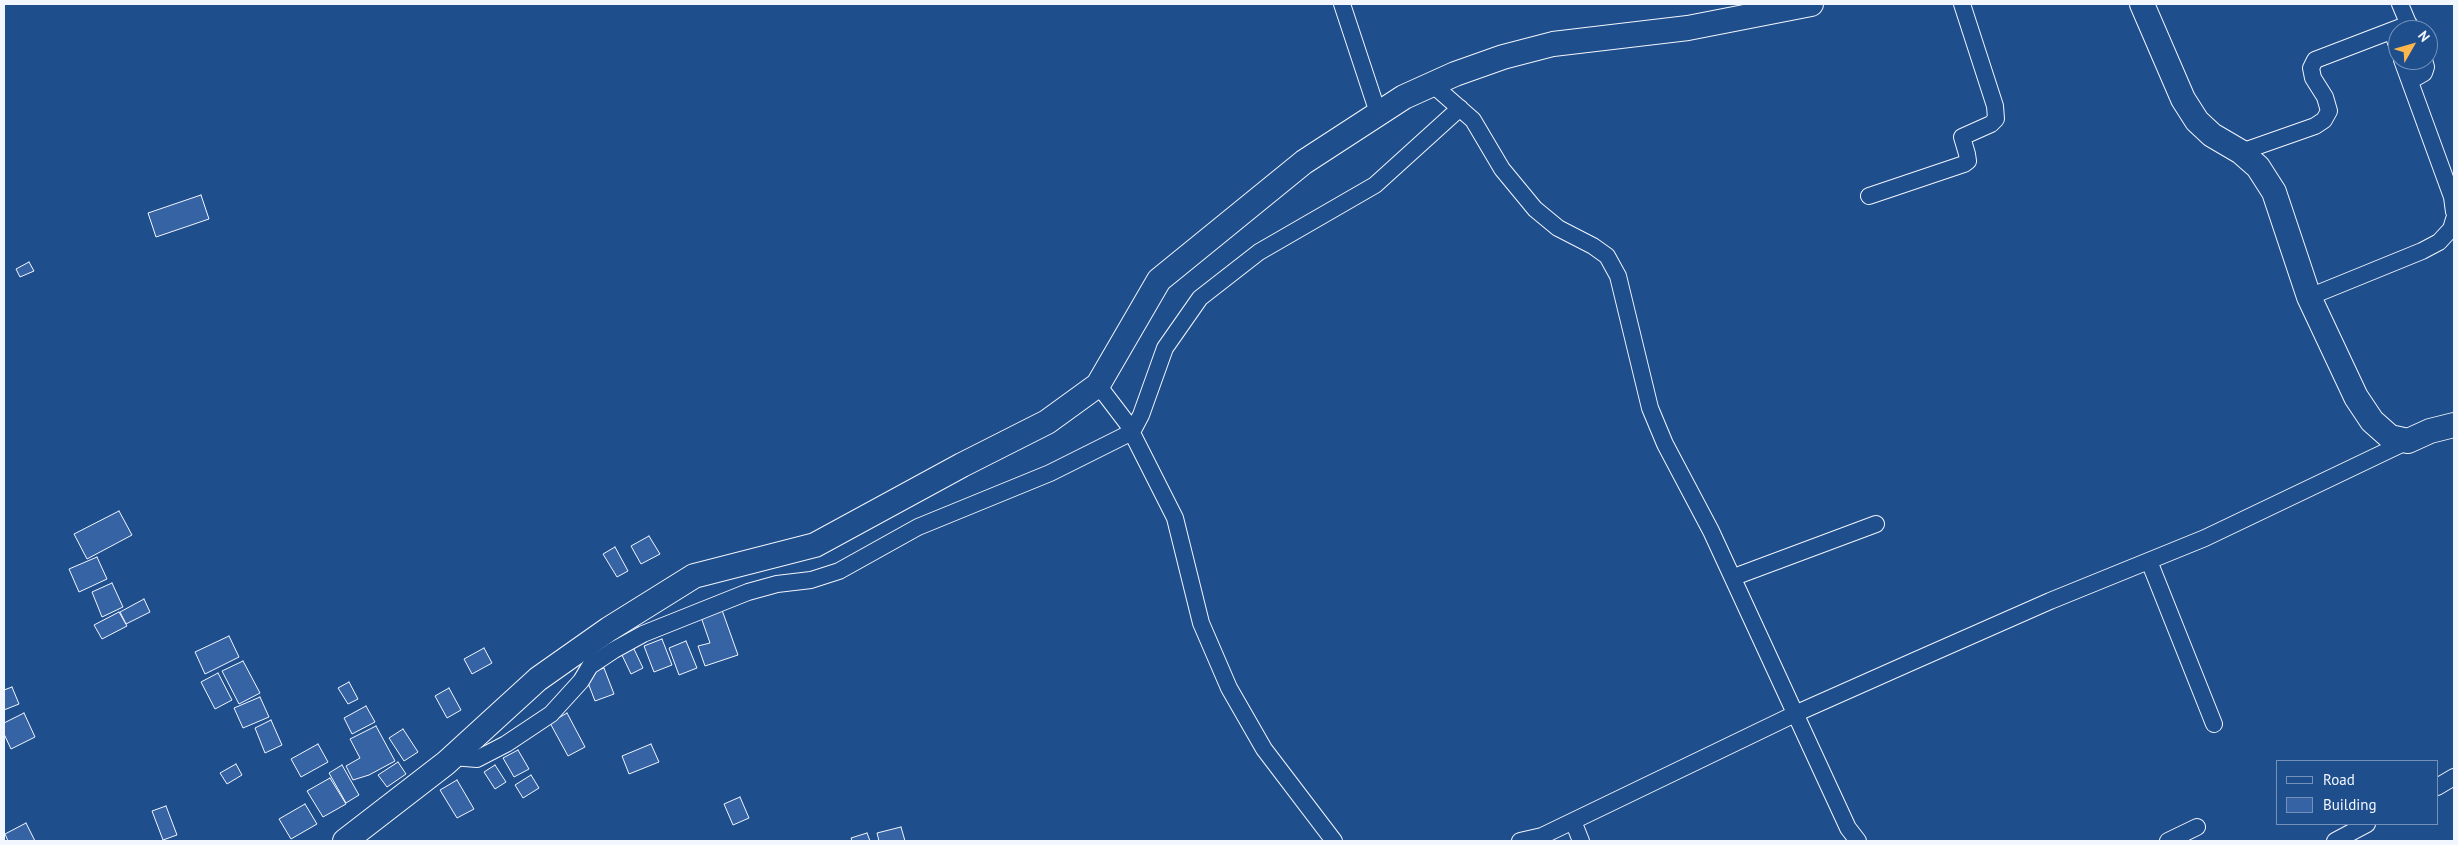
<!DOCTYPE html>
<html>
<head>
<meta charset="utf-8">
<style>
	body { margin:0 }
	#map { position:relative; width:2458px; height:845px; overflow:hidden; background:#1f4e8c; font-family:"PT Sans",sans-serif }
	canvas { display:block }
	.frame { position:absolute; inset:0; border:5px solid #f2f6ff; pointer-events:none }
	.legend { position:absolute; left:2276px; top:760px; width:162px; height:65px; box-sizing:border-box; background:#1f4e8c; border:1px solid #7391ba; margin:0; padding:6px 9px; list-style:none; font-size:15px; color:#f2f6ff }
	.legend li { display:flex; align-items:center; gap:10px; height:25px }
	.legend b { width:25px; border:1px solid #7391ba }
	.north { position:absolute; left:2388px; top:20px; width:50px; height:50px; box-sizing:border-box; background:#1f4e8c; border:1px solid #7391ba; border-radius:50%; rotate:52deg; font-size:14px; font-weight:700; line-height:20px; text-align:center; color:#f2f6ff }
	.north::after { content:''; display:block; margin:auto; width:18px; height:22px; background:#ffb74d; clip-path:polygon(50% 0,100% 100%,50% 72%,0 100%) }
</style>
</head>
<body>
<div id="map">
<canvas width="2458" height="845"></canvas>
<div class="frame"></div>
<ul class="legend">
<li><b style="height:6px;background:#1f4e8c"></b>Road</li>
<li><b style="height:14px;background:#3563a3"></b>Building</li>
</ul>
<div class="north">N</div>
</div>
<script>
const ctx = document.querySelector('canvas').getContext('2d');
ctx.lineJoin = 'round';
function paint(path, color) { ctx.fillStyle = color; ctx.fill(path, 'evenodd'); }
const toPath = rows => new Path2D(rows.map(r => 'M' + r).join(''));
function stroke(path, color, width, dash) { ctx.strokeStyle = color; ctx.lineWidth = width; ctx.lineCap = dash ? 'butt' : 'round'; ctx.setLineDash(dash || []); ctx.stroke(path); }
const building = toPath([
	[201,195,209,219,156,237,148,213,201,195],
	[29,262,34,271,20,277,16,269,29,262],
	[119,511,132,535,87,559,74,534,119,511],
	[649,536,660,554,641,564,631,546,649,536],
	[615,547,628,571,617,577,603,554,615,547],
	[97,557,107,579,79,592,69,569,97,557],
	[112,583,123,607,102,617,92,592,112,583],
	[144,599,150,612,126,624,120,612,144,599],
	[722,610,738,655,705,666,698,646,710,643,701,617,722,610],
	[119,612,127,626,102,639,94,625,119,612],
	[229,636,239,657,205,674,195,652,229,636],
	[662,639,672,665,654,672,644,646,662,639],
	[686,641,697,668,679,675,669,648,686,641],
	[633,647,643,668,631,674,621,653,633,647],
	[484,648,492,663,472,674,464,659,484,648],
	[243,661,260,693,239,704,222,671,243,661],
	[604,668,614,694,595,701,585,675,604,668],
	[218,673,232,700,215,709,201,682,218,673],
	[349,682,358,699,348,704,338,688,349,682],
	[12,687,19,704,4,710,4,690,12,687],
	[449,688,461,710,447,718,435,696,449,688],
	[260,697,269,717,243,728,234,708,260,697],
	[366,706,375,722,352,734,344,718,366,706],
	[24,713,35,737,11,749,4,734,4,723,24,713],
	[567,713,585,747,568,756,550,723,567,713],
	[271,720,282,745,265,753,255,728,271,720],
	[376,726,395,761,369,775,353,780,346,766,360,758,350,739,376,726],
	[403,729,418,752,404,761,389,738,403,729],
	[318,744,328,762,301,777,291,759,318,744],
	[651,744,659,762,629,774,622,756,651,744],
	[518,750,529,769,514,777,503,758,518,750],
	[398,762,406,774,387,787,378,775,398,762],
	[236,764,242,775,227,784,220,773,236,764],
	[342,765,359,795,346,803,329,773,342,765],
	[495,765,506,782,495,789,484,772,495,765],
	[531,775,539,788,523,798,515,785,531,775],
	[330,778,346,804,323,817,307,791,330,778],
	[457,780,474,809,457,818,440,790,457,780],
	[740,797,749,818,733,825,724,804,740,797],
	[305,804,317,824,291,839,279,819,305,804],
	[166,806,177,835,163,840,152,811,166,806],
	[26,823,35,841,8,841,5,834,26,823],
	[901,827,905,841,879,841,877,833,901,827],
	[867,833,870,841,852,841,851,838,867,833]
]);
paint(building, '#3563a3');
stroke(building, '#f2f6ff', 1);
const street = toPath([
	[1342,4,1378,113],
	[2400,4,2411,30],
	[2392,31,2398,48],
	[2402,60,2452,197,2454,212],
	[2410,81,2424,73,2426,67,2424,60],
	[1432,84,1473,120,1502,169,1535,209,1558,228,1593,246,1607,256,1618,276,1650,408,1665,444,1711,531,1848,828,1858,841],
	[2241,152,2315,126,2324,120,2329,111,2325,97,2313,78,2311,68,2315,60,2409,24],
	[1869,196,1964,164,1968,161,1967,154,1962,137,1991,124,1996,119,1995,106,1962,4],
	[2309,297,2422,251,2439,242,2451,229,2454,219],
	[1098,385,1127,423,1175,518,1201,623,1229,688,1264,749,1334,841],
	[2149,561,2214,724],
	[1734,577,1876,524],
	[452,757,477,759,506,744,551,714,581,681,590,666,614,650,643,634,748,592,777,584,811,580,839,571,918,527,1050,473,1132,432,1141,415,1165,348,1200,298,1259,252,1375,185,1460,108],
	[2437,787,2454,777],
	[1573,821,1581,841],
	[1520,841,1542,836,1797,713,1914,661,2050,601,2205,538,2408,441],
	[2168,841,2197,827],
	[2335,841,2367,824]
]);
const secondary = toPath([
	[2142,4,2183,99,2197,121,2212,135,2241,152,2258,167,2274,192,2309,297,2356,397,2372,421,2390,437,2408,441,2430,431,2454,425],
	[345,841,446,763,538,679,609,629,694,576,815,545,962,465,1047,422,1098,385,1159,280,1304,162,1404,97,1455,74,1503,57,1553,44,1688,28,1811,4]
]);
stroke(street, '#f2f6ff', 18);
stroke(secondary, '#f2f6ff', 26);
stroke(street, '#1f4e8c', 16);
stroke(secondary, '#1f4e8c', 24);
</script>
</body>
</html>
